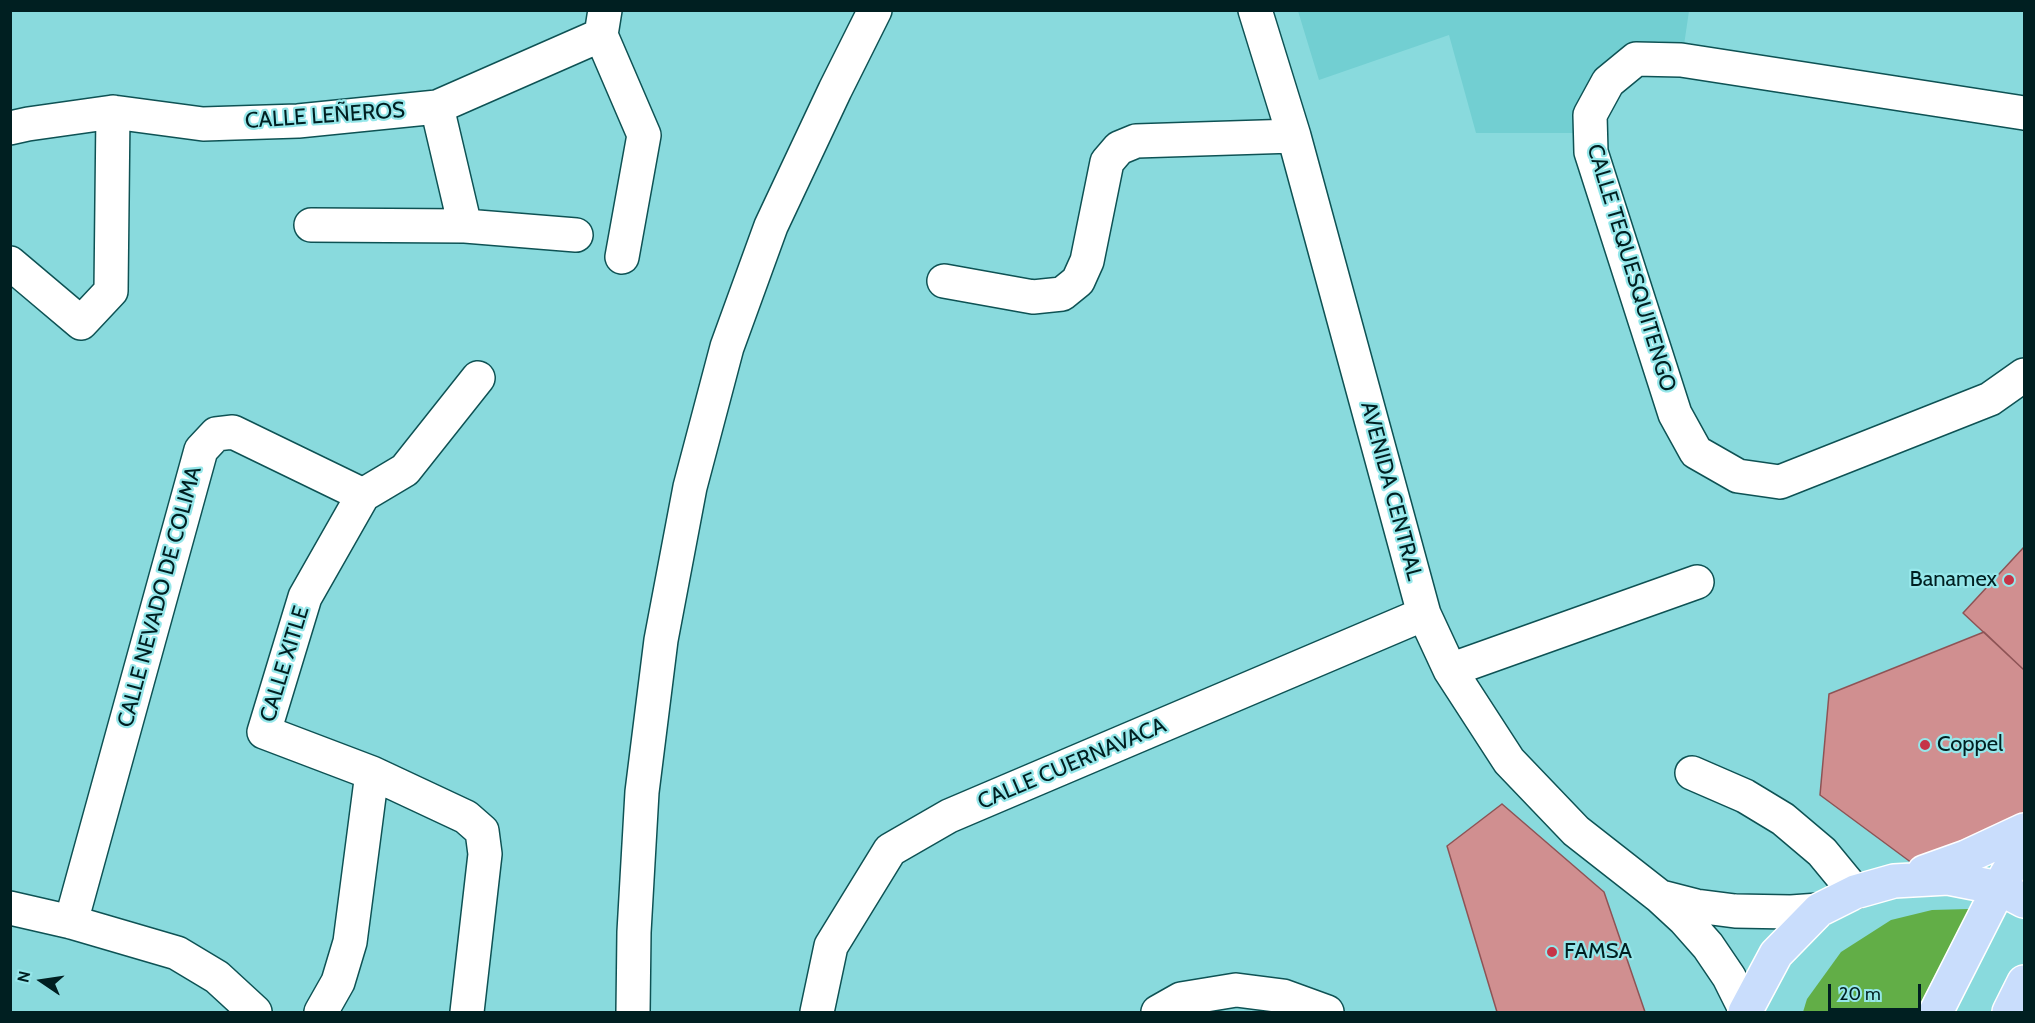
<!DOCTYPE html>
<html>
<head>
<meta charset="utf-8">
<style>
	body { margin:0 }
	#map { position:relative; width:2035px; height:1023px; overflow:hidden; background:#89dadd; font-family:Cabin,sans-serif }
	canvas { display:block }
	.frame { position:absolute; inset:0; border:12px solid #001f21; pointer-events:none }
	.north { position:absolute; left:12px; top:951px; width:60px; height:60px; -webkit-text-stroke:4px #96e7ea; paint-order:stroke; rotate:283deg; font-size:16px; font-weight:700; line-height:24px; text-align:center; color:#001f21 }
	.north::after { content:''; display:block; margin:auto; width:21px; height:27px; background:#001f21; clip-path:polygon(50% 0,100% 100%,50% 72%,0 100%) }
	.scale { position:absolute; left:1828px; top:984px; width:93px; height:27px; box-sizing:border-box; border:3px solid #001f21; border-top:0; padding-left:8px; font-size:18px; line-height:21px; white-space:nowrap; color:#001f21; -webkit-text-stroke:4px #96e7ea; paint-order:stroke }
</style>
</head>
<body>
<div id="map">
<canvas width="2035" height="1023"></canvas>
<div class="frame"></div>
<div class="north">N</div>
<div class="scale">20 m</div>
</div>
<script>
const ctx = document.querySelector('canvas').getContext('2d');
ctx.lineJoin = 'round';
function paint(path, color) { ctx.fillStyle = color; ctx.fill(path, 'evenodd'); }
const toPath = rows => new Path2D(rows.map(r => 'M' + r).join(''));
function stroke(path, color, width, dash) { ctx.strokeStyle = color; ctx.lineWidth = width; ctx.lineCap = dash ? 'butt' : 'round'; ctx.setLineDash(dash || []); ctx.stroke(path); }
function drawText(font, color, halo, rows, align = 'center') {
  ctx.font = font + ' Cabin,sans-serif'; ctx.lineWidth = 4.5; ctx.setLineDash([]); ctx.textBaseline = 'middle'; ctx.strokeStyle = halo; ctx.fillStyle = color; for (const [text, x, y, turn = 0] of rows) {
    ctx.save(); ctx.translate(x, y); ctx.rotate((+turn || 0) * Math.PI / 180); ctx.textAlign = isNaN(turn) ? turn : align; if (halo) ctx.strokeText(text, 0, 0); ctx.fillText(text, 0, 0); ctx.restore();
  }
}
paint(toPath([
	[1298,11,1689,11,1684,45,1658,41,1627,50,1577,133,1476,133,1449,35,1319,80]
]), '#72cfd2');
paint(toPath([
	[1969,909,1916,1012,1803,1012,1807,999,1841,952,1891,920,1932,910]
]), '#62ae47');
const building = toPath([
	[2024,547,2024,670,1963,613,2024,547],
	[1984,632,2024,670,2024,817,1916,866,1820,795,1829,694,1984,632],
	[1502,804,1604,892,1645,1012,1497,1012,1447,846,1502,804]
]);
paint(building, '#d08f90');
stroke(building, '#8e5355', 1.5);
const minor = toPath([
	[1255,10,1294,136,1424,614,1450,670,1509,761,1576,831,1659,896,1685,920,1708,946,1729,977,1745,1009],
	[601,35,644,135,622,257],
	[437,107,465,226],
	[2024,113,1681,60,1636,59,1608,82,1590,115,1591,152,1675,414,1696,452,1738,476,1780,482,1990,399,2024,375],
	[10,128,28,124,113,112,203,124,298,121,437,107,601,35,605,10],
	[311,225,465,226,576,235],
	[10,263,81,323,111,291,113,112],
	[944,281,1033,297,1062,294,1078,281,1087,261,1107,162,1119,148,1136,141,1294,136],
	[1450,670,1697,582],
	[1692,773,1745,796,1783,819,1822,852,1855,892],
	[1661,897,1696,906,1735,911,1791,912,1819,910],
	[10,908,71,922,177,953,217,977,255,1012],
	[71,922,201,450,216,434,233,432,363,495],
	[321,1012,338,982,350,942,372,773],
	[467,1012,485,854,482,831,466,817,372,773,264,732,305,597,363,495,405,470,478,378],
	[633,1012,634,932,642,792,661,640,690,487,727,347,771,226,835,90,875,10],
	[817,1012,831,946,890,850,949,816,1424,614],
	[1158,1012,1181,999,1236,990,1283,996,1327,1012]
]);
const major = toPath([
	[1924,872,1966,857,2024,830],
	[1745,1012,1776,954,1819,910,1855,892,1894,881,1948,878,1999,888,2024,901],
	[1936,1012,1999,888,2024,844],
	[2009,1012,2024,982]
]);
stroke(minor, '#0e5254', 36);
stroke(major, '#fff', 36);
stroke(minor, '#fff', 33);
stroke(major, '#c9ddfc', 33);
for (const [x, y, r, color] of [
	[2009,580,6,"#c53447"],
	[1925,745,6,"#c53447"],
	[1552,952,6,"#c53447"]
]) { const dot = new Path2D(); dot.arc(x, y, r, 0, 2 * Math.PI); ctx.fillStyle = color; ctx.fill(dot); stroke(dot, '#96e7ea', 2); }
drawText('22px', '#001f21', '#96e7ea', [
	["CALLE LEÑEROS",325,116,-4],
	["CALLE TEQUESQUITENGO",1631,268,73],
	["AVENIDA CENTRAL",1391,491,75],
	["CALLE NEVADO DE COLIMA",160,597,-75],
	["CALLE XITLE",285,664,-73],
	["CALLE CUERNAVACA",1072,764,-23]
]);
drawText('22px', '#001f21', '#96e7ea', [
	["Banamex",1997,580,"right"],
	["Coppel",1937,745],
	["FAMSA",1564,952]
], 'left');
</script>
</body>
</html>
